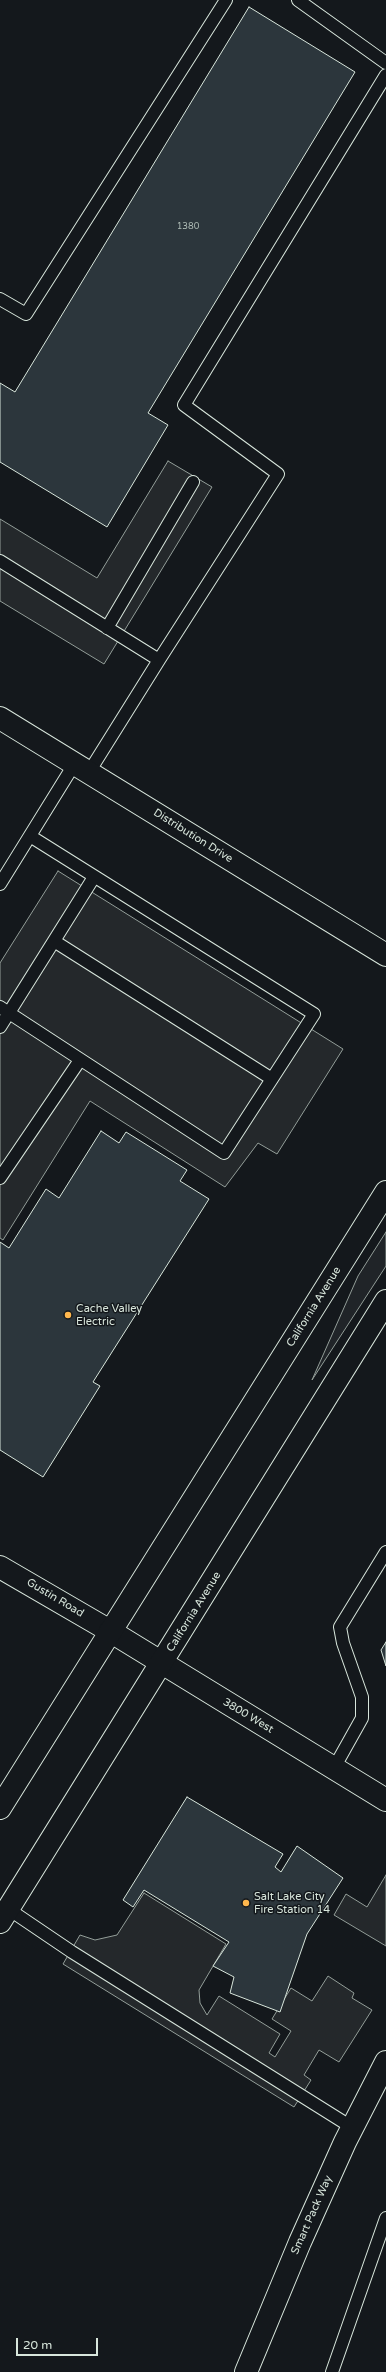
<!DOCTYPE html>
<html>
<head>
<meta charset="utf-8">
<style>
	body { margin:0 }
	#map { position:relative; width:386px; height:2372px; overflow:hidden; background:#14181c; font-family:"Varela Round",sans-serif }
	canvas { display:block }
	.scale { position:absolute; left:16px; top:2338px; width:82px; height:18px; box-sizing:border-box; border:2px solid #d8e6dc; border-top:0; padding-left:5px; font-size:12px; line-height:14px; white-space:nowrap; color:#d8e6dc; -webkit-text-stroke:3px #14181c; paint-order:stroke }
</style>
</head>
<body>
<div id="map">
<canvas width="386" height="2372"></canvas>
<div class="scale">20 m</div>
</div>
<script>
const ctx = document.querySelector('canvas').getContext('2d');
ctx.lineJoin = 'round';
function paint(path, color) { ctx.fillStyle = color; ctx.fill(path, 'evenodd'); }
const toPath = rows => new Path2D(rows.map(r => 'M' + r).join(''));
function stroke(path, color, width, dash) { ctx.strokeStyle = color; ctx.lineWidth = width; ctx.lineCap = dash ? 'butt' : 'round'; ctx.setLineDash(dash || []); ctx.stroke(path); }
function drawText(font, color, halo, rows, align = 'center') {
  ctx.font = font + ' "Varela Round",sans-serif'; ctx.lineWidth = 3; ctx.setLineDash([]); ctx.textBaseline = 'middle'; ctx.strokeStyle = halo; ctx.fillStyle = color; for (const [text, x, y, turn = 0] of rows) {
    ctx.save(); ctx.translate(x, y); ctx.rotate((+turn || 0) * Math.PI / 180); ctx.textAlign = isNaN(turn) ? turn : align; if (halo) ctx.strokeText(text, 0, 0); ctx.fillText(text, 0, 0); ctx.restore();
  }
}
const green = toPath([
	[386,1232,386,1266,312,1380,358,1276,386,1232]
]);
paint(green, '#202428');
stroke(green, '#939e99', 1);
const parking = toPath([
	[168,461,212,487,104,664,0,601,0,519,97,578,168,461],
	[58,871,343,1049,277,1154,258,1143,225,1187,90,1101,3,1240,0,1238,0,963,58,871],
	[386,1875,386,1946,334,1915,346,1894,367,1907,386,1875],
	[144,1893,226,1944,199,1990,200,2003,207,2015,219,1996,280,2034,269,2053,275,2057,291,2031,272,2019,291,1988,312,2001,328,1976,354,1993,352,1998,372,2010,339,2062,319,2050,304,2075,311,2080,294,2107,63,1964,80,1935,95,1940,117,1935,144,1893]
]);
paint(parking, '#24282b');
stroke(parking, '#939e99', 1);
const building = toPath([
	[249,7,355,72,148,413,168,425,107,527,0,462,0,383,15,392,249,7],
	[101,1131,119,1143,126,1132,187,1170,180,1181,209,1199,93,1382,100,1386,43,1477,0,1450,0,1242,9,1248,46,1189,59,1198,101,1131],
	[386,1642,386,1666,381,1650,386,1642],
	[187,1797,283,1854,275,1867,281,1872,297,1846,343,1878,307,1934,280,2012,230,1993,234,1977,213,1966,229,1942,144,1890,133,1907,123,1900,187,1797]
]);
paint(building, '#2c363c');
stroke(building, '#d8e6dc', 1);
const service = toPath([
	[298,0,386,63],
	[0,299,26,314,226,0],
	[0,561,159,660,89,772],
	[107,628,193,482],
	[159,660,278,474,184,405,386,75],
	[0,884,75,763],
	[54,941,272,1079],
	[0,1007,224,1153,314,1014,30,836],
	[0,1027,94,877],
	[0,1178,80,1060],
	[334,1768,362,1718,362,1697,343,1643,340,1627,386,1552],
	[4,1906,72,1952,353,2128],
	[332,2372,386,2218]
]);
const minor = toPath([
	[0,718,386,955],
	[0,1567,110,1631],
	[246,2372,300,2242,345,2142,386,2062]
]);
const tertiary = toPath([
	[110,1631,386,1800]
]);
const secondary = toPath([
	[0,1808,386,1192],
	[0,1922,386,1301]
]);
stroke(service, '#d8e6dc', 14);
stroke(minor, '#d8e6dc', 24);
stroke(tertiary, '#d8e6dc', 24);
stroke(secondary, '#d8e6dc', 24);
stroke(service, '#14181c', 12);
stroke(minor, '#14181c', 22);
stroke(tertiary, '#14181c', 22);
stroke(secondary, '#14181c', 22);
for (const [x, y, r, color] of [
	[68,1315,4,"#ffb74d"],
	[246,1903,4,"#ffb74d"]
]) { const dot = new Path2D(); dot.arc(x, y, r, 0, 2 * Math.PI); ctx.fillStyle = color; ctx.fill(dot); stroke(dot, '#14181c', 1.5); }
drawText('9px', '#adbab4', null, [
	["1380",188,227]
]);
drawText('11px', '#d8e6dc', '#14181c', [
	["Distribution Drive",193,836,32],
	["California Avenue",314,1307,-58],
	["Gustin Road",55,1598,31],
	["California Avenue",194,1612,-58],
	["3800 West",248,1716,31],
	["Smart Pack Way",312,2215,-66]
]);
drawText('11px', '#d8e6dc', '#14181c', [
	["Cache Valley",76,1309],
	["Electric",76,1322],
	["Salt Lake City",254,1897],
	["Fire Station 14",254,1910]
], 'left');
</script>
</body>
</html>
